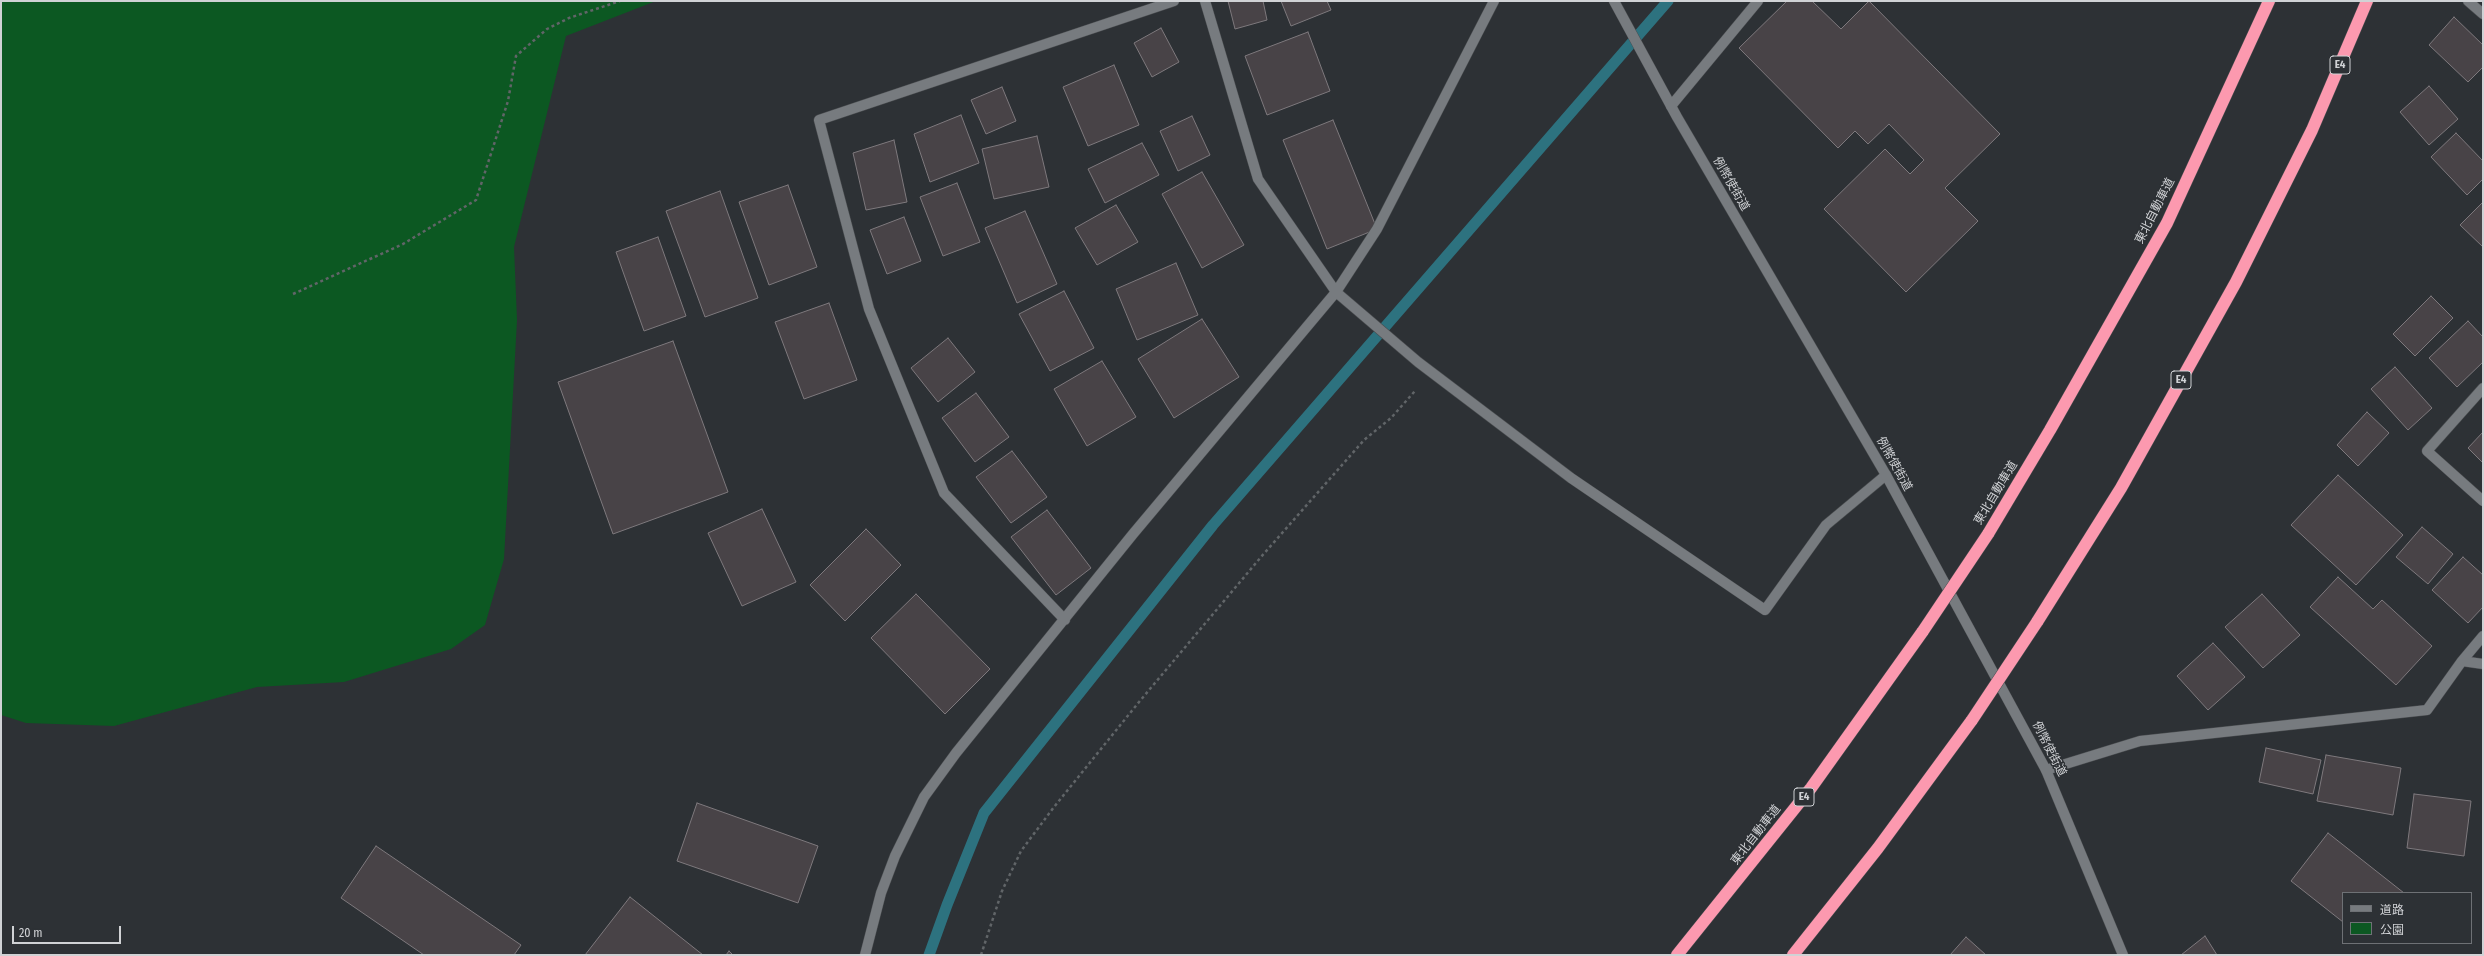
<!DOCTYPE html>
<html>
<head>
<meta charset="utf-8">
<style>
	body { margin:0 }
	#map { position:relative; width:2484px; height:956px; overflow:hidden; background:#2d3135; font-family:"Fira Sans Condensed","Noto Sans JP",sans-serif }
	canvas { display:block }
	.frame { position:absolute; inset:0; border:2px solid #d0d2d5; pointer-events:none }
	.legend { position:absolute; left:2342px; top:892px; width:130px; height:52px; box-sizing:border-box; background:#2d3135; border:1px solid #6e7175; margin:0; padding:5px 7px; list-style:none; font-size:12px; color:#d0d2d5 }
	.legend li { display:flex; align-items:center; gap:8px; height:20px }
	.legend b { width:20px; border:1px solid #6e7175 }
	.scale { position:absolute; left:12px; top:926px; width:109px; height:18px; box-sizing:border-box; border:2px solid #d0d2d5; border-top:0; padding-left:5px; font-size:12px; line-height:14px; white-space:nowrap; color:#d0d2d5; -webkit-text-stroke:3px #2d3135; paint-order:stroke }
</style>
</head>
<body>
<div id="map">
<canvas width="2484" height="956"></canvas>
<div class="frame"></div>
<ul class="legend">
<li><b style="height:5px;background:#777b7f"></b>道路</li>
<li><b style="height:11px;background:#0c5822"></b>公園</li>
</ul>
<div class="scale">20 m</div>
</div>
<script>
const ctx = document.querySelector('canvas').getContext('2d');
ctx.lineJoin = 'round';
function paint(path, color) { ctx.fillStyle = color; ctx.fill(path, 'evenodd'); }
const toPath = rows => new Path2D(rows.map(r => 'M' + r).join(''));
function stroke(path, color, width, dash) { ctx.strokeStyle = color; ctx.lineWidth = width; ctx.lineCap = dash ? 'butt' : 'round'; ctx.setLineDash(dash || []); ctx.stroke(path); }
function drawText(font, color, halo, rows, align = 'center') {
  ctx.font = font + ' "Fira Sans Condensed","Noto Sans JP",sans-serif'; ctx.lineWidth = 3; ctx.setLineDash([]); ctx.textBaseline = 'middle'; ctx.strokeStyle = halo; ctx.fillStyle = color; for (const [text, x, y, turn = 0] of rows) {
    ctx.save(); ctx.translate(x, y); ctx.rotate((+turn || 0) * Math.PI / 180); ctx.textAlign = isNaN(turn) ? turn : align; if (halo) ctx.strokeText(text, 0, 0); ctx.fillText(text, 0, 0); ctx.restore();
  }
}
paint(toPath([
	[1,1,656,1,566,36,514,247,517,320,504,559,485,625,451,649,344,682,257,687,114,726,26,723,1,715]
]), '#0c5822');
stroke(toPath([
	[929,955,947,905,984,813,1213,525,1668,1]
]), '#2d727f', 11);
const building = toPath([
	[1228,1,1263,1,1267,20,1235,29,1228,1],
	[1281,1,1327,1,1331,10,1291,26,1281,1],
	[1787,1,1812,1,1841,29,1869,1,2000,134,1945,188,1978,221,1906,292,1824,209,1885,149,1910,174,1924,160,1889,124,1868,144,1855,131,1838,148,1739,48,1787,1],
	[2454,17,2483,45,2483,67,2468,82,2429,45,2454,17],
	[1161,28,1179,62,1152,77,1134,43,1161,28],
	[1308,32,1330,91,1267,115,1245,56,1308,32],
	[1114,65,1139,125,1088,146,1063,87,1114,65],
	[2429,86,2458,119,2429,145,2400,112,2429,86],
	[1002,87,1016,121,986,134,971,100,1002,87],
	[961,115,979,163,930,182,914,134,961,115],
	[1192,116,1210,155,1178,171,1160,131,1192,116],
	[1333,120,1377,229,1327,249,1283,140,1333,120],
	[2456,133,2483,161,2483,179,2467,195,2431,157,2456,133],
	[1037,136,1049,187,994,199,982,149,1037,136],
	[894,140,907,202,866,210,853,153,894,140],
	[1142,143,1159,175,1105,203,1088,169,1142,143],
	[1202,172,1244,245,1202,268,1162,194,1202,172],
	[957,183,980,242,943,256,920,197,957,183],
	[788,185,817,267,769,285,739,202,788,185],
	[720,191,758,298,705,317,666,211,720,191],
	[2483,202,2483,247,2460,225,2483,202],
	[1116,205,1138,242,1097,265,1075,228,1116,205],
	[1025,211,1057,284,1017,303,985,228,1025,211],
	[904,217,921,261,887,274,870,230,904,217],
	[658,237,686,316,644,331,616,252,658,237],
	[1176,263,1198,315,1137,340,1116,289,1176,263],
	[1064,291,1094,348,1050,371,1019,314,1064,291],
	[2431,296,2453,318,2415,356,2393,334,2431,296],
	[829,303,857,380,804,399,775,322,829,303],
	[1202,319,1239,377,1174,418,1138,359,1202,319],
	[2468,321,2483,337,2483,362,2457,387,2429,358,2468,321],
	[948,338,975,372,938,402,911,368,948,338],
	[673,341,728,492,613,534,558,382,673,341],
	[1102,361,1136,417,1087,446,1054,389,1102,361],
	[2395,367,2432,408,2408,430,2371,389,2395,367],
	[976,393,1009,437,975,462,942,418,976,393],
	[2367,412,2389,433,2358,466,2337,445,2367,412],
	[2483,432,2483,463,2468,448,2483,432],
	[1012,451,1047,497,1011,523,976,477,1012,451],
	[2338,475,2403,535,2356,585,2291,525,2338,475],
	[762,509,796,582,742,606,708,533,762,509],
	[1047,510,1091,568,1056,595,1011,537,1047,510],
	[2422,527,2453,554,2428,584,2396,557,2422,527],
	[866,529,901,565,845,621,810,585,866,529],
	[2463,557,2483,575,2483,607,2468,623,2432,590,2463,557],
	[2338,577,2373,609,2382,600,2432,646,2396,685,2310,607,2338,577],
	[916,594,990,669,945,714,871,638,916,594],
	[2262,594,2300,635,2263,668,2225,627,2262,594],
	[2213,643,2245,677,2208,710,2177,676,2213,643],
	[2266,748,2321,760,2313,794,2259,782,2266,748],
	[2326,755,2401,768,2393,815,2317,801,2326,755],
	[2414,794,2471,801,2464,856,2407,848,2414,794],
	[697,803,818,846,798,903,677,861,697,803],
	[2328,833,2404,893,2343,893,2343,922,2291,881,2328,833],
	[376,846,521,945,514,955,424,955,341,898,376,846],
	[630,897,703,955,585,955,630,897],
	[2205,936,2217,955,2181,955,2205,936],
	[1966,937,1986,955,1950,955,1966,937],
	[729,951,733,955,726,955,729,951]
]);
paint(building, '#484347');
stroke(building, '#7e797d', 1);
const lane = toPath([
	[2468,1,2483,14]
]);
const street = toPath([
	[1205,1,1258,179,1336,292,1418,362,1571,478,1765,610,1826,525,1886,475],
	[1671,106,1758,1],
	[2483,388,2427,451,2483,501],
	[1065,620,944,493,869,309,819,120,1174,1],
	[2462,661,2483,664],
	[2046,770,2140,741,2427,710,2462,661,2483,636],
	[865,955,881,893,895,856,924,797,956,753,1133,534,1336,292,1377,229,1494,1]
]);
const secondary = toPath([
	[1614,1,1677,117,1886,475,2046,770,2123,955]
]);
const highway = toPath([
	[1988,534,2050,430,2167,223,2269,1],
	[2037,622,2121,488,2236,282,2312,130,2367,1],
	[1677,955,1811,788,1923,631],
	[1793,955,1878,848,1972,720]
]);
stroke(lane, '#4a4d50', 11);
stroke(street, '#4a4d50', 11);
stroke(secondary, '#4a4d50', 11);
stroke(highway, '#4a4d50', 13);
stroke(toPath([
	[293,294,403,244,476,200,508,101,516,56,547,29,569,18,620,1],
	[981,955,1002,891,1021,851,1054,807,1139,702,1261,557,1364,440,1391,418,1415,391]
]), '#616568', 2.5, [3, 3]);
stroke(lane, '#777b7f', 10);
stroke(street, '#777b7f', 10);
stroke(secondary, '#777b7f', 10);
stroke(highway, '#fc99af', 12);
const highwayBridge = toPath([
	[1923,631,1988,534],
	[1972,720,2037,622]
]);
stroke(highwayBridge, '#4a4d50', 13, []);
stroke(highwayBridge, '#fc99af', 12);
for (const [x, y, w] of [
	[2340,65,20],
	[2181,380,20],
	[1804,797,20]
]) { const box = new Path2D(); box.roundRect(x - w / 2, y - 9, w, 18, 3); ctx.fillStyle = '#2d3135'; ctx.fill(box); stroke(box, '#d0d2d5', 1); }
drawText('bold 11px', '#d0d2d5', null, [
	["E4",2340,65],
	["E4",2181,380],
	["E4",1804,797]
]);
drawText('12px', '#d0d2d5', '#2d3135', [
	["例幣使街道",1731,184,60],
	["東北自動車道",2155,211,-63],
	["例幣使街道",1894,464,61],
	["東北自動車道",1996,493,-59],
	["例幣使街道",2049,749,63],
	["東北自動車道",1756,835,-52]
]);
</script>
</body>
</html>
